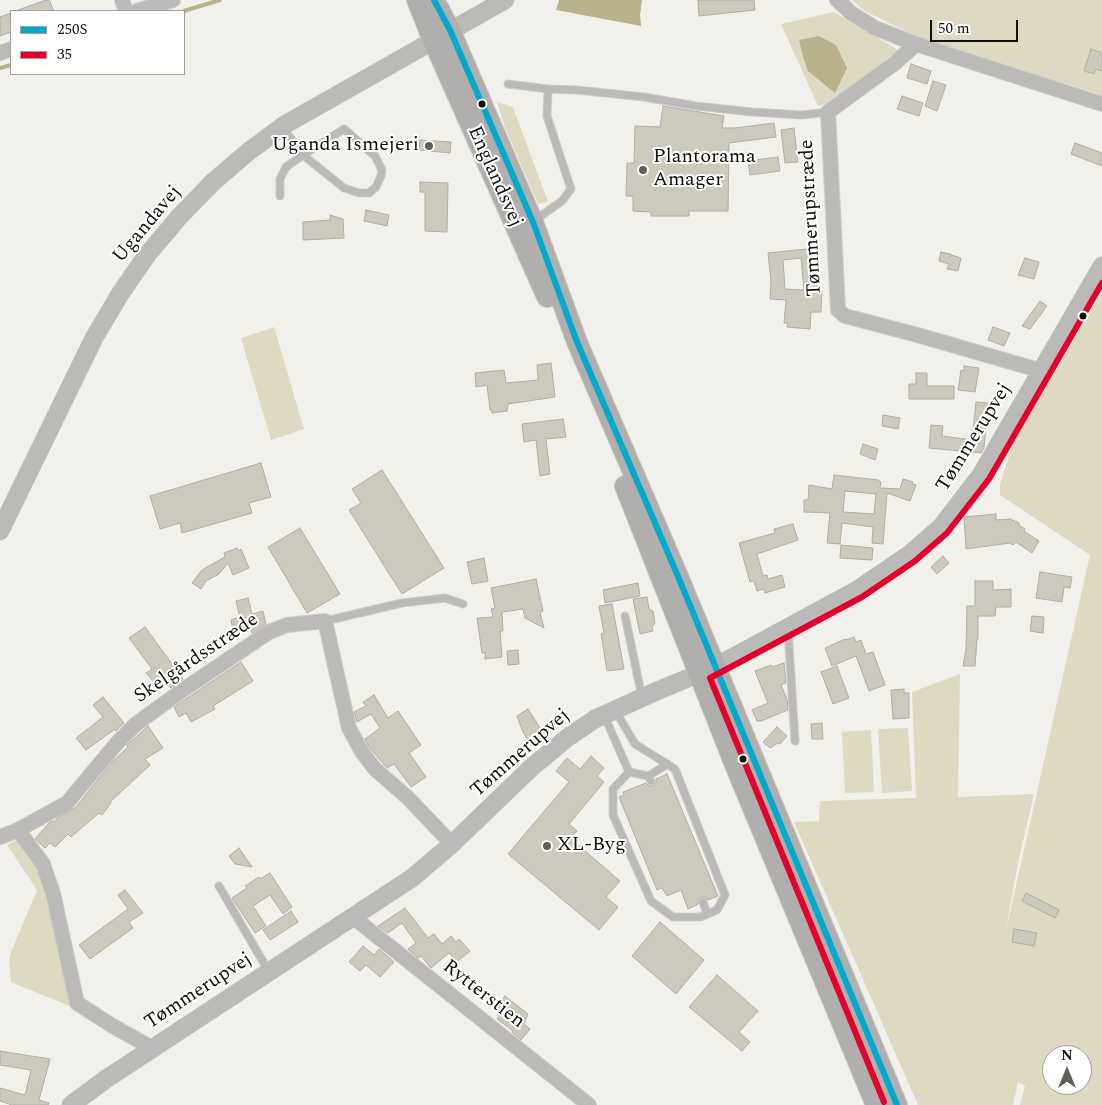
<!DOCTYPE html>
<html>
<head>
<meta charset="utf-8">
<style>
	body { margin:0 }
	#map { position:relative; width:1102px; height:1105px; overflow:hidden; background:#f2f0ea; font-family:Spectral,serif }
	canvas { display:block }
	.legend { position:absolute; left:10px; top:10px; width:175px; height:65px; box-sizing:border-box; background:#fff; border:1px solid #9f9f9d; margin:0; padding:6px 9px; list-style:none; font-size:15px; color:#100f0b }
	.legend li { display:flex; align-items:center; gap:10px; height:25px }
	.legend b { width:25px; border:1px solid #9f9f9d }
	.north { position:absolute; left:1042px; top:1045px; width:50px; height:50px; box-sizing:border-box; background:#fff; border:1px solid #9f9f9d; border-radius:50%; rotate:0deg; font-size:14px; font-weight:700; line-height:20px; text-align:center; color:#100f0b }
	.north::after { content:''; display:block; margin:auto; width:18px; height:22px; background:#5f5e59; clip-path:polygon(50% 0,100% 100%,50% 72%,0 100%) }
	.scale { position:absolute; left:930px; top:20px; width:88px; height:22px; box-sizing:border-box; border:2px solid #100f0b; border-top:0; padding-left:6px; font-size:15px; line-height:18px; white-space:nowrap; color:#100f0b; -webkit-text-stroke:4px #fff; paint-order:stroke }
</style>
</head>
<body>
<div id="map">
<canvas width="1102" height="1105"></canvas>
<ul class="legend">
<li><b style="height:6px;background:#00a9ce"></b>250S</li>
<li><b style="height:6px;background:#e4002b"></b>35</li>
</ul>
<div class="north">N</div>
<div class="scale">50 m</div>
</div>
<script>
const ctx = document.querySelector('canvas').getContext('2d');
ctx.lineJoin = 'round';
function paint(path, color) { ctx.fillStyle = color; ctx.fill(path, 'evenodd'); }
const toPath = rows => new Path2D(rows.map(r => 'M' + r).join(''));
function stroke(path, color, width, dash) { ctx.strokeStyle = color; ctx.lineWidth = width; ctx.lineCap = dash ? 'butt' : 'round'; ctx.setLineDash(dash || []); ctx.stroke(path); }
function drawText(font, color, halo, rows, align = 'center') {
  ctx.font = font + ' Spectral,serif'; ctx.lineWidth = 4; ctx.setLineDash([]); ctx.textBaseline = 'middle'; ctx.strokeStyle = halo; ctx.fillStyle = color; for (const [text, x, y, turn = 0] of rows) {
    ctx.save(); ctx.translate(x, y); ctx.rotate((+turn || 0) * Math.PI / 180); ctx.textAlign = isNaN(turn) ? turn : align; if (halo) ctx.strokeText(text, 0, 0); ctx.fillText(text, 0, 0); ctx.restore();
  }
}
paint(toPath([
	[852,0,1102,0,1102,95,1058,81,1056,83,955,52,915,36,863,10],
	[834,12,898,50,832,102,818,106,781,24],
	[497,102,513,107,548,202,538,204,505,128],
	[1102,292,1102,1105,1020,1105,1025,1086,1018,1082,1013,1105,918,1105,794,822,819,821,820,801,916,798,912,692,960,674,958,797,1034,794,1018,863,1005,935,1090,555,1000,495,1000,485,1013,443],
	[1052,1055,1082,1055,1082,1085,1052,1085],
	[274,327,304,429,271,440,241,338],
	[908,728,912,791,882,793,878,729],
	[871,730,874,792,845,793,842,732],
	[19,839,37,865,49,897,79,1010,11,982,9,957,37,890,7,845]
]), '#dedac2');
paint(toPath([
	[559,0,642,0,640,15,641,26,556,10],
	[819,36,836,45,847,68,835,93,808,71,803,56,799,40]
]), '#b9b28b');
stroke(toPath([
	[184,11,220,0],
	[0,68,11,65]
]), '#b9b28b', 4);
const building = toPath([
	[46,0,49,0,54,11,19,11,18,10,46,0],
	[698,0,754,0,755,10,699,16,698,0],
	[11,13,11,32,0,36,0,17,11,13],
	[1091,49,1102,53,1102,71,1096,69,1094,74,1084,71,1091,49],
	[911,64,931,71,927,84,907,78,911,64],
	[933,81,946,85,937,111,925,106,933,81],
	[902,96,923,103,919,116,897,109,902,96],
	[663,106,724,116,722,128,735,128,774,123,776,137,729,143,728,211,689,211,689,216,651,216,651,212,633,211,633,196,626,196,627,163,634,163,635,126,660,127,663,106],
	[794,128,798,162,785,163,781,130,794,128],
	[420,140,451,142,450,153,419,150,420,140],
	[1075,143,1102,153,1102,166,1071,154,1075,143],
	[778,157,780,171,750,175,748,161,778,157],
	[420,182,448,183,447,232,425,231,425,192,420,192,420,182],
	[366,210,389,215,387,226,364,221,366,210],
	[330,215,343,219,344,238,303,240,303,222,330,220,330,215],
	[816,248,820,290,822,291,821,312,811,312,810,329,787,327,788,323,784,323,786,300,770,299,771,281,768,253,816,248],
	[801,258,804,290,785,289,783,260,801,258],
	[941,252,951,254,950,257,951,255,961,258,958,271,947,269,949,264,939,261,941,252],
	[1025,258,1039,262,1034,279,1018,275,1025,258],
	[1040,301,1047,306,1030,329,1022,326,1040,301],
	[993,327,1010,333,1004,346,988,340,993,327],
	[551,363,555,397,508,404,507,411,492,413,492,410,490,410,487,385,476,387,475,373,504,370,506,383,538,380,537,365,551,363],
	[964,366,979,368,975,392,958,390,961,370,964,371,964,366],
	[916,373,927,373,927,386,954,386,954,399,909,399,909,384,916,384,916,373],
	[976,402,988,403,984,448,981,453,929,448,931,425,943,426,942,436,972,440,976,402],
	[883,415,900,418,898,429,882,426,883,415],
	[563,419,566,437,546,439,550,474,540,476,536,440,524,442,522,424,563,419],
	[863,444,878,449,875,460,860,454,863,444],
	[261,463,271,497,249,503,252,513,182,533,180,523,160,529,150,496,261,463],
	[382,470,444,568,402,594,349,510,361,503,352,489,382,470],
	[834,475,878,480,881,482,880,488,900,489,903,479,913,482,912,484,916,485,910,501,887,493,883,544,872,543,873,527,842,523,840,544,827,543,830,513,804,512,804,500,808,500,809,485,832,489,834,475],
	[845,491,876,494,874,514,843,512,845,491],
	[996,514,996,520,1010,519,1019,523,1019,525,1025,529,1024,531,1039,541,1032,553,1016,542,1013,545,1010,543,966,549,964,517,996,514],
	[793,524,798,540,757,554,763,576,767,575,768,579,782,575,785,587,765,593,764,589,757,591,754,581,750,582,739,543,775,533,774,529,793,524],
	[300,528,340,594,307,613,268,547,300,528],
	[841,545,873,548,872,560,840,558,841,545],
	[237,548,238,551,241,549,249,568,233,575,228,563,219,574,206,581,201,589,192,583,202,570,225,557,224,553,237,548],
	[943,556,949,563,937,574,931,567,943,556],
	[484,558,488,581,472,584,467,562,484,558],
	[1040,572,1072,577,1070,588,1064,587,1062,602,1036,598,1040,572],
	[536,579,543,611,540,612,544,628,525,618,523,609,502,612,503,631,500,631,502,657,485,659,485,653,482,653,477,618,493,617,491,609,495,608,491,588,536,579],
	[975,581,993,581,993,590,1011,589,1011,607,996,607,995,616,978,616,978,639,977,639,975,666,963,666,966,649,967,606,975,606,975,581],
	[638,583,640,596,605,603,603,590,638,583],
	[647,597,649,609,653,611,655,623,652,627,653,631,640,634,633,599,647,597],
	[248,598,252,614,263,611,266,624,252,633,249,625,233,630,231,620,240,617,236,601,248,598],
	[612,604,624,669,607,671,601,634,604,633,599,606,612,604],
	[1032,616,1044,617,1043,633,1030,631,1032,616],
	[145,627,183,679,171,688,162,677,154,682,146,673,152,669,129,638,145,627],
	[854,637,856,642,861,640,866,654,873,652,885,685,869,691,856,656,832,666,825,648,845,639,846,640,854,637],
	[518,650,519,664,508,665,507,651,518,650],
	[241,662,253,681,213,706,215,709,191,722,186,713,179,717,174,707,241,662],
	[784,663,786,683,781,685,787,699,788,710,761,721,757,721,752,710,768,703,755,671,771,665,772,667,784,663],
	[837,666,849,698,833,704,821,672,837,666],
	[904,689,904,693,909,693,909,718,893,719,891,690,904,689],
	[374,695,388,718,398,711,421,745,409,753,426,777,411,787,394,764,387,768,369,747,365,739,380,728,371,714,357,722,354,712,366,706,363,702,374,695],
	[103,697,124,723,116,731,115,729,86,750,76,738,103,717,93,705,103,697],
	[528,709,545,736,531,745,523,732,517,716,528,709],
	[822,723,823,739,812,739,811,724,822,723],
	[148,726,163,748,145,759,150,765,110,802,111,803,102,815,99,813,71,837,68,834,55,847,50,843,45,848,37,841,35,839,50,822,53,821,55,822,57,818,76,807,112,762,128,747,127,745,148,726],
	[777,727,787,736,780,744,778,743,770,748,763,742,777,727],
	[591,756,604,768,597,776,604,782,569,824,577,831,570,838,620,881,606,897,618,907,599,930,508,854,569,782,556,771,567,758,580,769,591,756],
	[667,774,718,896,708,900,705,897,701,897,698,900,698,904,688,909,681,890,667,896,662,888,657,890,619,797,624,795,623,792,646,783,649,786,653,786,656,783,656,779,667,774],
	[239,848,252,867,235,864,229,856,239,848],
	[270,873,292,907,283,914,270,895,253,906,266,926,255,933,232,898,247,888,245,886,259,877,260,879,270,873],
	[125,890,143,913,129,922,133,928,90,959,79,945,128,909,118,895,125,890],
	[1026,893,1059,910,1055,918,1022,901,1026,893],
	[405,908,428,938,434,934,442,944,451,936,456,942,459,939,470,951,457,962,449,953,431,968,421,956,418,958,408,949,416,943,402,923,388,933,378,926,405,908],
	[291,911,298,922,270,940,263,930,291,911],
	[660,922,704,960,676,994,632,956,660,922],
	[1014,929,1037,933,1034,946,1012,942,1014,929],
	[363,946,374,955,379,949,394,962,380,977,366,965,360,971,349,962,363,946],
	[717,975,758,1011,739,1032,750,1042,742,1051,689,1007,717,975],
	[505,996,528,1014,524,1024,530,1029,521,1040,512,1032,513,1031,497,1019,501,1014,495,1009,505,996],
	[0,1051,50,1059,39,1100,49,1103,48,1105,12,1105,0,1101,0,1088,25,1095,31,1070,0,1065,0,1051]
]);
paint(building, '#cccabc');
stroke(building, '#aeada8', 1);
const service = toPath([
	[508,84,548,89,577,90,644,97,696,106,752,112,802,115,828,112],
	[344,129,375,156,382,170,381,176,376,187,369,193,359,193,344,188,303,155,344,129],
	[280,196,280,179,286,167,303,155,283,128],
	[535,220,562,201,571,189,547,116,548,89],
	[625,616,642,697],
	[325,621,402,603,445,598,463,604],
	[788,629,795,741],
	[604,715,629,772,613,789,613,815,651,901,673,917,700,917,717,910,725,895,675,769,635,744,615,710],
	[629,772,648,776,651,781],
	[648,776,668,764],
	[219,886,269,972],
	[703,902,707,914]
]);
const minor = toPath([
	[122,0,126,11],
	[837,0,851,13,875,28,916,44,1102,104],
	[137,11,173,0],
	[916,44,895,63,828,112,838,310,845,316,914,334,1042,371],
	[0,53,11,49],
	[18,830,43,864,53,893,77,1003,111,1025,152,1048],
	[0,837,18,830,67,803,117,743,136,724,180,692,269,632,287,625,325,621,349,728,362,752,375,769,407,797,452,844],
	[353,917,589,1105]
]);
const tertiary = toPath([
	[0,531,94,338,120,294,147,255,179,217,213,182,248,152,286,124,505,0],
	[71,1105,106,1079,412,878,452,844,532,767,567,738,595,719,657,691,715,667,857,590,910,554,941,527,981,475,1102,266]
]);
const secondary = toPath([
	[417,0,433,40,547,297],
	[434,0,450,30,533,222,577,342,677,574,897,1105],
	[625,486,735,765,876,1105]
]);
stroke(service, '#cdcbc7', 9);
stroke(minor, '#cdcbc7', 16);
stroke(tertiary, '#cdcbc7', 19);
stroke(secondary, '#cdcbc7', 22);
stroke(service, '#bbbab8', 7);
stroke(minor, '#bbbab8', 14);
stroke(tertiary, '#bbbab8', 18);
stroke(secondary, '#b0afad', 20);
stroke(toPath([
	[434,0,450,30,533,222,577,342,677,574,897,1105]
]), '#00a9ce', 6);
stroke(toPath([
	[884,1102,710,678,862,597,915,561,947,533,989,479,1102,283]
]), '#e4002b', 6);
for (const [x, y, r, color] of [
	[482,104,4.5,"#100f0b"],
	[429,146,5,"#5f5e59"],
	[643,170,5,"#5f5e59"],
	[1083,316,4.5,"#100f0b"],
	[743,759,4.5,"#100f0b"],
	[547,846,5,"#5f5e59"]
]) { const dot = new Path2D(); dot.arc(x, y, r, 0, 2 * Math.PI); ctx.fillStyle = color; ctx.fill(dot); stroke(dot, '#fff', 2); }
drawText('20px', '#100f0b', '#fff', [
	["Uganda Ismejeri",419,146,"right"],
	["Plantorama",653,158],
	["Amager",653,181],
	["XL-Byg",557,846]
], 'left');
drawText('20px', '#100f0b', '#fff', [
	["Englandsvej",494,177,66],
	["Tømmerupstræde",812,218,-93],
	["Ugandavej",148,225,-50],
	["Tømmerupvej",975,438,-58],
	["Skelgårdsstræde",197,659,-34],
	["Tømmerupvej",521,754,-41],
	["Tømmerupvej",199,992,-33],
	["Rytterstien",483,995,38]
]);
</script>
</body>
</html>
